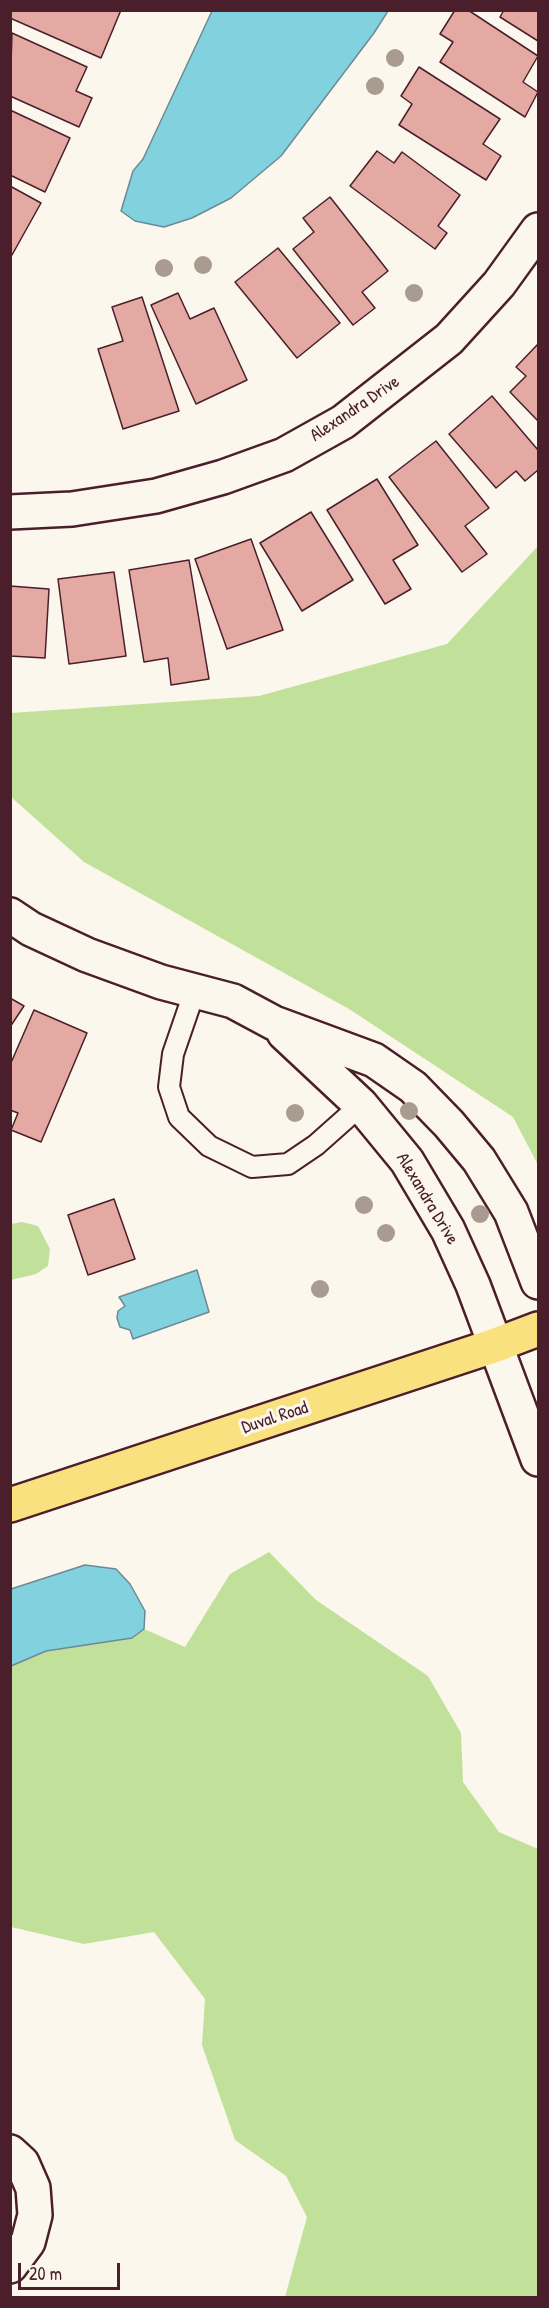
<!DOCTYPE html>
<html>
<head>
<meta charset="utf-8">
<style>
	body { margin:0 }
	#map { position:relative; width:549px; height:2308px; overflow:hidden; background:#fbf7ec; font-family:"Patrick Hand",sans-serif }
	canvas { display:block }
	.frame { position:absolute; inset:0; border:12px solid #4a1f2b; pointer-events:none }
	.scale { position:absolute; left:18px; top:2263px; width:102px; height:27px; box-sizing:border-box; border:3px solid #4a1f2b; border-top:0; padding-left:8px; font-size:18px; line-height:21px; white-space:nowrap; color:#4a1f2b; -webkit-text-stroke:4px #fbf7ec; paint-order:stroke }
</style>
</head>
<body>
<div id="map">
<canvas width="549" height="2308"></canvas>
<div class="frame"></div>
<div class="scale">20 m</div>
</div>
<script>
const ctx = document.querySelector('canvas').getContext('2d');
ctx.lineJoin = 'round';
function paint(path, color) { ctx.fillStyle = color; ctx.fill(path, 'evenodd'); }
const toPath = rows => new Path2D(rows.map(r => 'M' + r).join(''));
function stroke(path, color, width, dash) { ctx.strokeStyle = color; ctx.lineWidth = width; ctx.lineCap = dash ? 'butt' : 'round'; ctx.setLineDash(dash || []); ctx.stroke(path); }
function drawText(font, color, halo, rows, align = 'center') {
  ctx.font = font + ' "Patrick Hand",sans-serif'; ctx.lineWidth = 6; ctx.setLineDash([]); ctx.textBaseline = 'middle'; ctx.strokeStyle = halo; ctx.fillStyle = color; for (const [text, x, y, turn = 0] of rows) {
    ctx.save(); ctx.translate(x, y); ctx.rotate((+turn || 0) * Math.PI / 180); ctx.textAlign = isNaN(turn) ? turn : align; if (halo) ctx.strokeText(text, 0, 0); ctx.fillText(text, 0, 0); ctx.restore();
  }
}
paint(toPath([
	[538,546,538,1165,513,1117,349,1009,84,862,10,796,11,713,259,696,447,644],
	[22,1222,38,1226,50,1249,48,1266,36,1274,11,1280,11,1224],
	[269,1552,316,1600,428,1676,461,1733,463,1782,499,1832,538,1849,538,2297,285,2297,307,2217,286,2176,235,2140,202,2045,205,1999,154,1932,84,1944,11,1927,11,1666,46,1651,132,1638,144,1629,185,1647,230,1574]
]), '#c1e19a');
const water = toPath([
	[212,11,388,11,374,33,281,156,231,198,192,218,164,227,135,221,121,211,133,171,143,159,212,11],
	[197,1270,209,1312,133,1339,130,1330,120,1327,117,1318,118,1311,125,1306,119,1297,197,1270],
	[85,1565,116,1569,130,1584,145,1611,144,1629,132,1638,46,1651,11,1666,11,1589,85,1565]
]);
paint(water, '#82d1de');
stroke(water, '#6c8a96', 1.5);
const building = toPath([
	[12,10,121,10,101,58,10,18,12,10],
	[455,10,468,10,538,56,523,82,538,92,525,117,440,62,453,42,440,34,455,10],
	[504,10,538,10,538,41,500,17,504,10],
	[12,33,87,67,76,91,92,98,79,127,10,96,12,33],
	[419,67,500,119,483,144,501,156,486,180,399,125,412,104,401,96,419,67],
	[10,110,70,138,45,192,10,175,10,110],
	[377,151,394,163,402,152,460,195,438,226,447,233,435,249,350,186,377,151],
	[10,186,41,203,12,255,10,254,10,186],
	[330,197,388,271,362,292,375,308,353,325,293,249,314,232,303,218,330,197],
	[278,248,340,323,297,358,235,282,278,248],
	[178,293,190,319,214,308,247,380,196,404,151,305,178,293],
	[142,297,179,411,123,429,98,349,123,341,112,307,142,297],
	[538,344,538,421,510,392,526,376,516,367,538,344],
	[492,396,538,450,538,470,525,481,516,471,496,488,449,434,492,396],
	[436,441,489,508,465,526,487,554,462,572,389,477,436,441],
	[377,479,418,545,393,560,411,589,385,604,327,510,377,479],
	[311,512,353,580,302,611,260,543,311,512],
	[251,539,283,630,227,649,195,559,251,539],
	[189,560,209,679,171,685,168,658,144,662,129,570,189,560],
	[114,572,126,656,69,664,58,579,114,572],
	[10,586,49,589,45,658,10,656,10,586],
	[10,998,24,1006,10,1027,10,998],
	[34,1010,87,1033,41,1142,11,1130,18,1113,10,1110,10,1065,34,1010],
	[114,1199,135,1259,88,1275,68,1215,114,1199]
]);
paint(building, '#e3a9a2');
stroke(building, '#4a1f2b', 1.5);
const service = toPath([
	[195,990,173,1054,169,1087,179,1117,209,1146,252,1167,288,1164,316,1145,361,1105]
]);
const minor = toPath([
	[10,512,72,509,156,496,223,477,284,455,343,422,449,339,499,284,538,230],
	[10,915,31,929,87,955,161,982,233,1001,274,1023,374,1060,413,1087,449,1124,479,1160,511,1212,538,1282],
	[284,1033,361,1105,407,1161,448,1230,473,1285,538,1459],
	[10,2152,22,2163,33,2188,35,2215,28,2242,10,2266]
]);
const primary = toPath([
	[10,1505,496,1345,538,1329]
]);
stroke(service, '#4a1f2b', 24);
stroke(minor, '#4a1f2b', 38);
stroke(primary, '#4a1f2b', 38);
stroke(service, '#fbf7ec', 20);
stroke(minor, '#fbf7ec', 33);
stroke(primary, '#fae180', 33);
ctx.fillStyle = '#aa9b91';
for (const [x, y] of [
	[395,58],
	[375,86],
	[203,265],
	[164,268],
	[414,293],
	[409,1111],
	[295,1113],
	[364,1205],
	[480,1214],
	[386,1233],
	[320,1289]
]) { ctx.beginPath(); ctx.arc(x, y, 9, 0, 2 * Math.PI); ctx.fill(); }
drawText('18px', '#4a1f2b', '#fbf7ec', [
	["Alexandra Drive",355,409,-34],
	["Alexandra Drive",427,1199,59],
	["Duval Road",275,1418,-18]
]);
</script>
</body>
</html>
